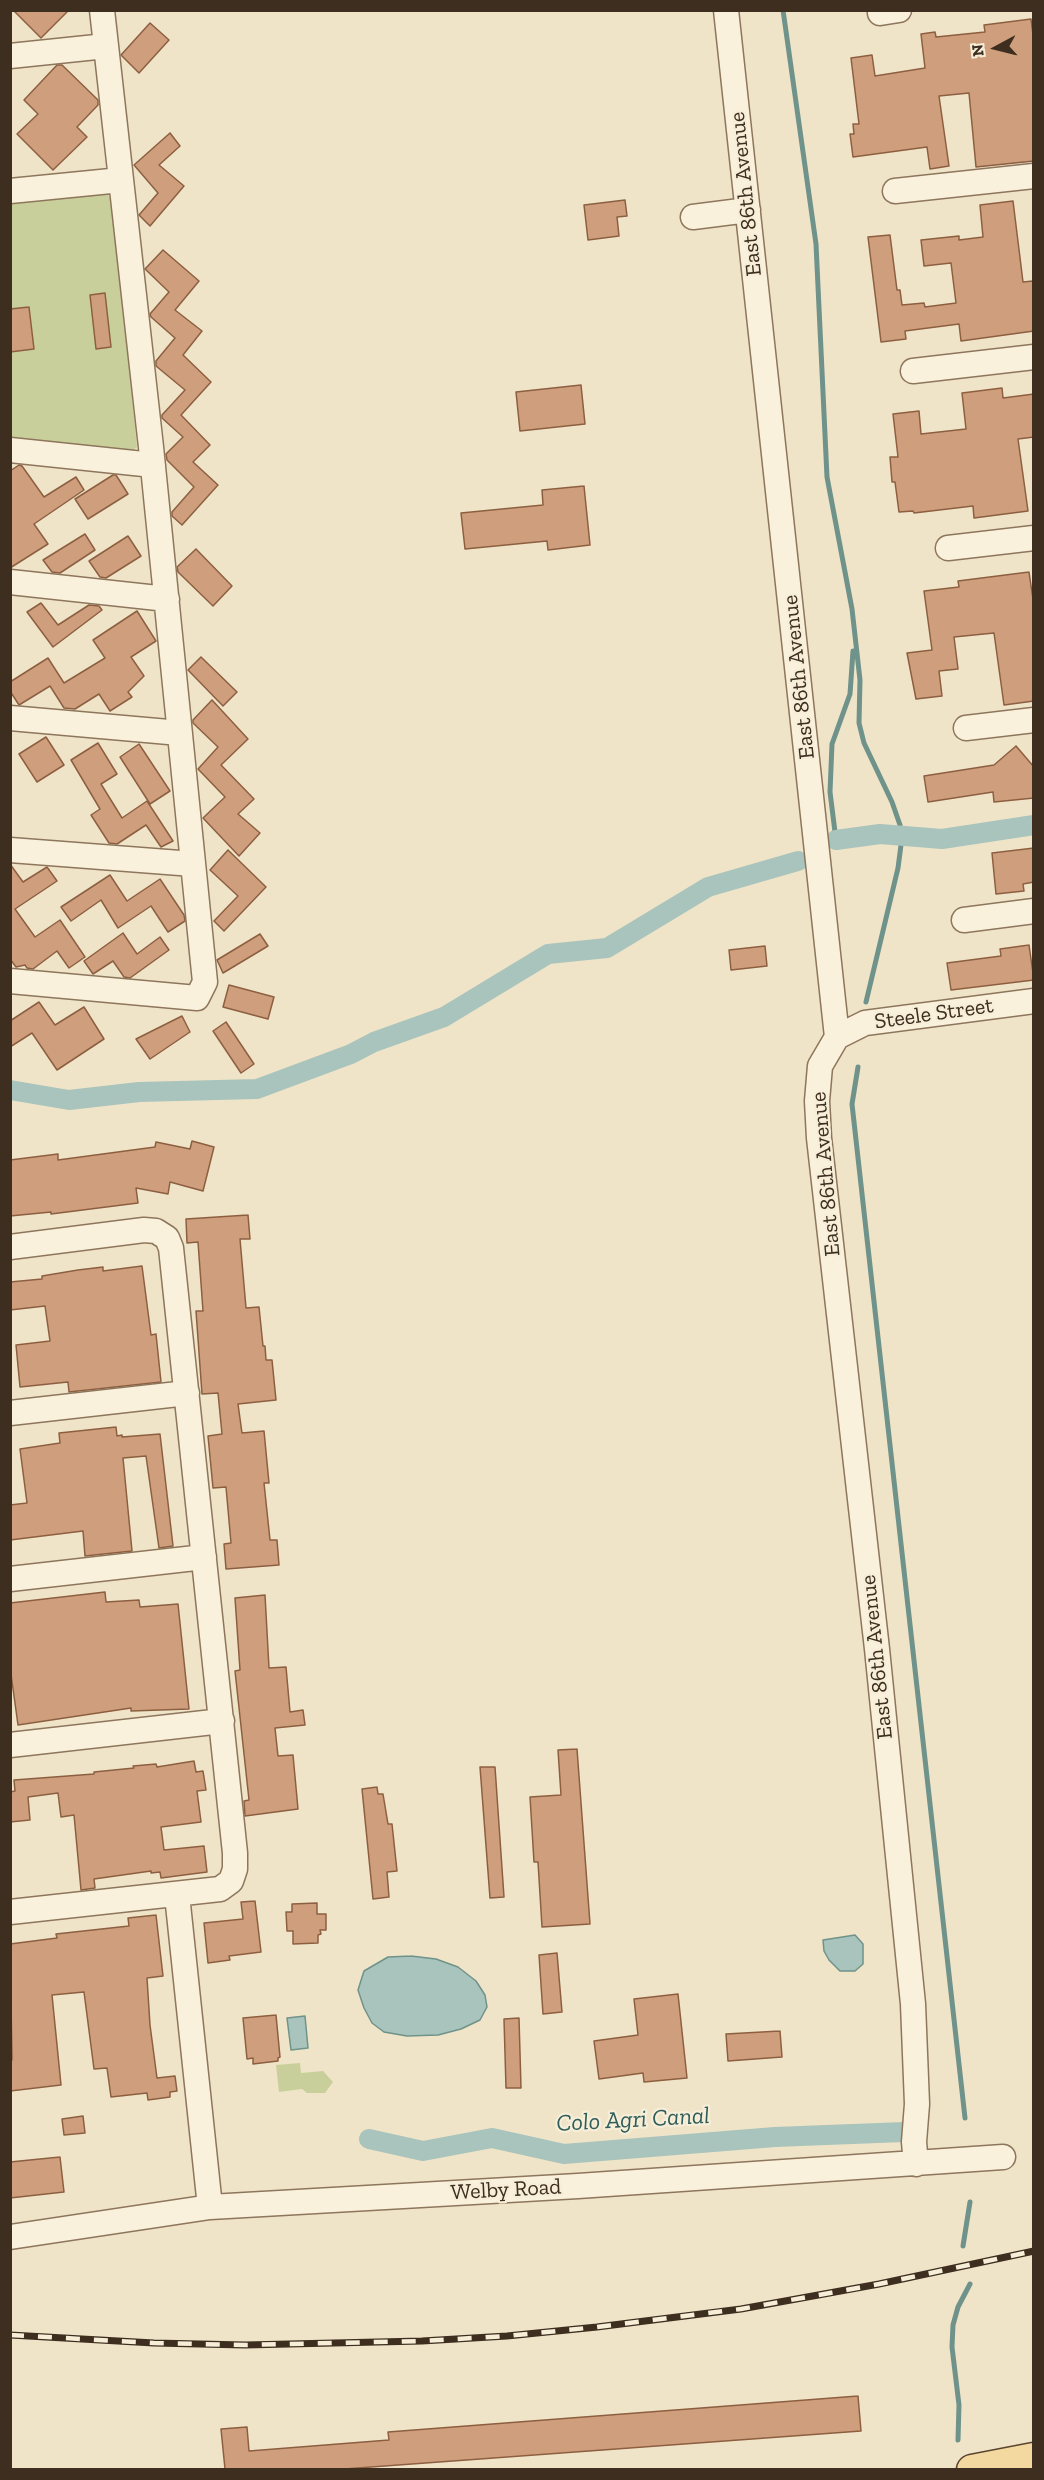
<!DOCTYPE html>
<html>
<head>
<meta charset="utf-8">
<style>
	body { margin:0 }
	#map { position:relative; width:1044px; height:2480px; overflow:hidden; background:#f0e4c8; font-family:"Zilla Slab",serif }
	canvas { display:block }
	.frame { position:absolute; inset:0; border:12px solid #3d2e20; pointer-events:none }
	.north { position:absolute; left:966px; top:18px; width:60px; height:60px; -webkit-text-stroke:4px #f7eed8; paint-order:stroke; rotate:263deg; font-size:16px; font-weight:700; line-height:24px; text-align:center; color:#3d2e20 }
	.north::after { content:''; display:block; margin:auto; width:21px; height:27px; background:#3d2e20; clip-path:polygon(50% 0,100% 100%,50% 72%,0 100%) }
</style>
</head>
<body>
<div id="map">
<canvas width="1044" height="2480"></canvas>
<div class="frame"></div>
<div class="north">N</div>
</div>
<script>
const ctx = document.querySelector('canvas').getContext('2d');
ctx.lineJoin = 'round';
function paint(path, color) { ctx.fillStyle = color; ctx.fill(path, 'evenodd'); }
const toPath = rows => new Path2D(rows.map(r => 'M' + r).join(''));
function stroke(path, color, width, dash) { ctx.strokeStyle = color; ctx.lineWidth = width; ctx.lineCap = dash ? 'butt' : 'round'; ctx.setLineDash(dash || []); ctx.stroke(path); }
function drawText(font, color, halo, rows, align = 'center') {
  ctx.font = font + ' "Zilla Slab",serif'; ctx.lineWidth = 4.5; ctx.setLineDash([]); ctx.textBaseline = 'middle'; ctx.strokeStyle = halo; ctx.fillStyle = color; for (const [text, x, y, turn = 0] of rows) {
    ctx.save(); ctx.translate(x, y); ctx.rotate((+turn || 0) * Math.PI / 180); ctx.textAlign = isNaN(turn) ? turn : align; if (halo) ctx.strokeText(text, 0, 0); ctx.fillText(text, 0, 0); ctx.restore();
  }
}
paint(toPath([
	[101,193,108,195,113,203,137,447,131,452,11,442,11,202],
	[300,2063,301,2073,323,2071,333,2082,325,2093,307,2093,302,2089,279,2092,276,2065]
]), '#c9cf9b');
const water = toPath([
	[855,1935,863,1944,863,1964,855,1971,840,1971,829,1960,824,1951,823,1940,855,1935],
	[411,1956,436,1959,458,1967,476,1981,485,1995,487,2007,480,2020,461,2029,438,2035,407,2036,384,2032,372,2023,364,2008,358,1990,364,1971,388,1957,411,1956],
	[305,2016,308,2048,291,2050,287,2018,305,2016]
]);
paint(water, '#a9c4bc');
stroke(water, '#6f938a', 1.5);
stroke(toPath([
	[783,10,816,244,827,477,852,609,860,680,859,723,864,743,892,802,900,825,901,845,898,868,866,1002],
	[836,840,830,792,832,744,850,694,853,651],
	[858,1067,852,1104,965,2118],
	[963,2246,970,2202],
	[958,2440,959,2405,952,2347,953,2325,958,2307,970,2284]
]), '#6f938a', 5);
stroke(toPath([
	[836,840,880,834,942,839,1034,825],
	[10,1090,69,1100,139,1092,257,1089,351,1054,374,1042,444,1017,548,954,607,948,708,887,798,861],
	[369,2139,423,2151,492,2138,564,2154,775,2137,904,2132]
]), '#a9c4bc', 20);
const building = toPath([
	[13,10,69,10,41,38,13,10],
	[1031,19,1034,42,1034,161,976,167,969,93,939,96,949,166,930,169,927,147,853,157,850,134,854,134,853,124,859,124,851,58,872,55,875,76,925,68,921,34,935,32,936,37,985,32,984,25,1031,19],
	[150,23,169,40,139,73,121,55,150,23],
	[57,65,62,65,98,100,98,105,77,127,87,137,53,170,17,134,38,114,24,100,57,65],
	[170,133,180,146,159,165,184,186,150,226,139,215,158,193,134,165,170,133],
	[625,200,627,216,617,217,619,236,588,240,584,205,625,200],
	[1013,201,1023,282,1033,281,1034,331,961,341,959,324,905,331,906,339,881,342,868,237,890,235,897,290,900,290,902,305,924,303,925,307,956,303,951,263,924,266,921,240,959,236,959,240,983,237,980,205,1013,201],
	[163,250,199,281,175,310,202,331,183,355,211,382,181,415,210,445,193,462,218,485,182,525,172,516,172,512,194,487,167,460,166,454,183,437,162,418,162,415,185,390,156,366,156,361,175,338,151,317,150,314,169,292,145,269,163,250],
	[105,293,111,347,96,349,90,295,105,293],
	[29,307,34,349,10,352,10,309,29,307],
	[581,385,585,424,520,431,516,392,581,385],
	[1002,388,1003,398,1034,394,1034,437,1018,439,1028,511,974,518,973,506,914,513,913,511,899,512,895,482,892,482,890,457,898,457,893,414,919,411,921,434,966,429,962,393,1002,388],
	[19,465,22,466,44,497,76,477,84,490,34,524,48,544,10,568,10,471,19,465],
	[113,475,116,475,128,494,88,519,75,499,113,475],
	[584,486,590,545,548,550,547,541,465,549,461,513,543,505,542,490,584,486],
	[85,534,95,550,60,573,52,572,43,560,85,534],
	[128,536,141,556,106,578,100,577,89,561,128,536],
	[196,549,232,586,213,606,178,572,177,567,196,549],
	[1029,572,1034,606,1034,701,1004,705,994,633,954,637,958,669,939,671,942,696,916,699,907,653,932,650,924,591,959,587,958,581,1029,572],
	[41,603,58,625,89,605,99,606,102,610,53,647,27,612,41,603],
	[137,611,156,641,131,657,144,676,128,692,132,697,110,711,99,694,75,709,64,708,50,686,19,705,10,691,10,682,48,658,64,683,105,658,93,640,137,611],
	[201,657,237,692,223,706,188,670,201,657],
	[212,700,248,739,221,765,254,799,238,814,260,833,239,856,203,818,225,797,198,769,218,747,193,723,193,720,212,700],
	[46,737,64,765,37,782,19,754,46,737],
	[98,743,117,774,101,784,122,818,147,801,173,841,161,847,146,825,117,844,109,843,91,815,100,809,71,760,98,743],
	[139,744,170,791,150,804,120,757,139,744],
	[1016,746,1034,767,1034,798,994,802,993,792,928,802,924,776,994,765,1016,746],
	[1034,848,1034,882,1023,884,1024,891,996,894,992,853,1034,848],
	[228,850,266,887,224,931,214,921,238,896,210,870,228,850],
	[10,864,23,882,47,867,57,881,15,909,35,937,60,920,85,957,69,968,57,951,33,969,27,968,25,965,16,967,10,959,10,864],
	[110,875,127,901,160,879,184,915,185,921,168,932,151,906,118,928,101,900,71,921,61,907,110,875],
	[123,933,137,954,160,937,169,950,130,978,124,977,113,961,93,974,84,961,123,933],
	[260,934,268,946,223,973,217,960,260,934],
	[1029,945,1034,980,951,990,947,963,1001,956,1000,949,1029,945],
	[765,946,767,966,731,970,729,950,765,946],
	[229,985,274,997,268,1019,223,1007,229,985],
	[39,1002,55,1025,84,1007,104,1039,57,1070,32,1033,10,1047,10,1021,39,1002],
	[182,1016,190,1032,150,1059,136,1039,182,1016],
	[226,1022,254,1064,241,1073,213,1031,226,1022],
	[192,1141,214,1147,203,1191,170,1182,168,1194,136,1188,138,1203,51,1214,51,1212,10,1216,10,1160,58,1154,58,1160,155,1147,156,1142,190,1149,192,1141],
	[248,1215,250,1239,240,1239,246,1308,259,1307,263,1346,265,1346,266,1360,272,1360,276,1400,238,1404,242,1433,264,1431,269,1483,264,1483,270,1540,277,1540,279,1565,226,1569,224,1544,231,1543,226,1487,213,1488,208,1436,222,1434,218,1393,202,1394,196,1311,203,1311,198,1242,187,1243,186,1219,248,1215],
	[142,1266,151,1335,156,1334,161,1382,69,1392,68,1382,20,1387,16,1345,50,1341,45,1306,10,1310,10,1282,42,1279,42,1276,78,1270,103,1267,103,1271,142,1266],
	[116,1427,117,1436,122,1435,122,1437,160,1434,173,1546,159,1548,146,1456,123,1458,132,1551,85,1556,83,1531,10,1540,10,1505,27,1503,20,1449,60,1443,59,1433,116,1427],
	[105,1592,106,1602,139,1600,140,1607,178,1604,189,1709,131,1711,131,1708,18,1725,10,1667,10,1603,105,1592],
	[265,1595,269,1668,286,1667,290,1712,303,1710,305,1725,275,1728,278,1756,293,1755,298,1809,245,1816,244,1801,249,1800,235,1671,240,1670,235,1598,265,1595],
	[577,1749,590,1924,542,1927,538,1862,534,1862,530,1797,561,1795,558,1750,577,1749],
	[194,1761,196,1772,203,1771,206,1790,197,1791,201,1822,161,1827,164,1850,204,1846,207,1872,161,1878,160,1872,151,1873,151,1871,94,1879,95,1888,81,1890,74,1815,61,1817,58,1793,28,1797,30,1820,10,1822,10,1792,15,1791,14,1780,94,1774,94,1772,134,1768,133,1766,156,1764,157,1767,194,1761],
	[480,1767,495,1767,504,1897,490,1898,480,1767],
	[377,1787,378,1794,383,1794,388,1824,392,1824,397,1871,387,1872,389,1897,373,1899,362,1789,377,1787],
	[255,1901,261,1952,229,1956,230,1960,208,1963,204,1923,243,1919,241,1902,255,1901],
	[317,1903,317,1914,326,1914,326,1930,320,1930,321,1934,318,1935,318,1943,293,1944,293,1931,287,1931,286,1912,292,1912,292,1904,317,1903],
	[156,1915,163,1976,147,1978,150,2025,157,2078,175,2076,177,2091,170,2092,170,2097,148,2100,147,2093,111,2097,107,2068,94,2069,84,1992,52,1995,61,2085,10,2091,10,2060,12,2060,10,1944,57,1938,56,1934,129,1926,128,1918,156,1915],
	[557,1953,562,2012,543,2014,539,1955,557,1953],
	[678,1994,687,2078,644,2082,643,2073,599,2079,594,2041,638,2035,634,1999,678,1994],
	[276,2015,280,2057,278,2058,278,2061,253,2064,253,2058,247,2059,243,2018,276,2015],
	[519,2018,521,2088,506,2088,504,2019,519,2018],
	[780,2031,782,2057,728,2061,726,2034,780,2031],
	[83,2116,85,2133,64,2135,62,2119,83,2116],
	[60,2157,64,2192,10,2198,10,2162,60,2157],
	[858,2396,861,2431,344,2469,225,2469,221,2429,247,2427,249,2451,389,2440,388,2432,858,2396]
]);
paint(building, '#cf9f7d');
stroke(building, '#8d5f41', 1.5);
const minor = toPath([
	[726,10,837,1037,820,1066,817,1101,819,1138,877,1649,913,2004,917,2104,914,2142,916,2164],
	[880,13,899,10],
	[10,56,106,46],
	[10,191,121,180],
	[895,191,1034,176],
	[693,217,748,210],
	[913,371,1034,357],
	[10,450,153,465],
	[948,548,1034,538],
	[10,582,167,599],
	[10,718,180,733],
	[966,728,1034,720],
	[10,850,193,864],
	[964,920,1034,911],
	[10,981,197,998,205,982,151,447,102,10],
	[837,1037,865,1023,1034,1001],
	[10,1247,144,1230,156,1231,167,1238,171,1248,235,1853,235,1869,231,1881,220,1889,10,1912],
	[10,1413,187,1393],
	[10,1579,204,1557],
	[10,1745,222,1721],
	[177,1895,210,2207],
	[10,2237,210,2207,578,2186,1003,2157]
]);
const major = toPath([
	[972,2470,1034,2458]
]);
stroke(minor, '#8d765c', 27);
stroke(major, '#5b4430', 33);
stroke(minor, '#faf1dc', 24);
stroke(major, '#f3d9a0', 30);
const rail = toPath([
	[10,2335,154,2343,245,2345,422,2341,507,2336,597,2327,741,2309,879,2284,1034,2251]
]);
stroke(rail, '#3d2e20', 7);
stroke(rail, '#f7eed8', 4.5, [14]);
drawText('22px', '#3d2e20', '#f7eed8', [
	["East 86th Avenue",746,194,-96],
	["East 86th Avenue",799,677,-96],
	["Steele Street",934,1014,-8],
	["East 86th Avenue",826,1174,-95],
	["East 86th Avenue",877,1657,-96],
	["Welby Road",506,2190,-3]
]);
drawText('italic 24px', '#2f5d5a', '#f7eed8', [
	["Colo Agri Canal",633,2120,-3]
]);
</script>
</body>
</html>
